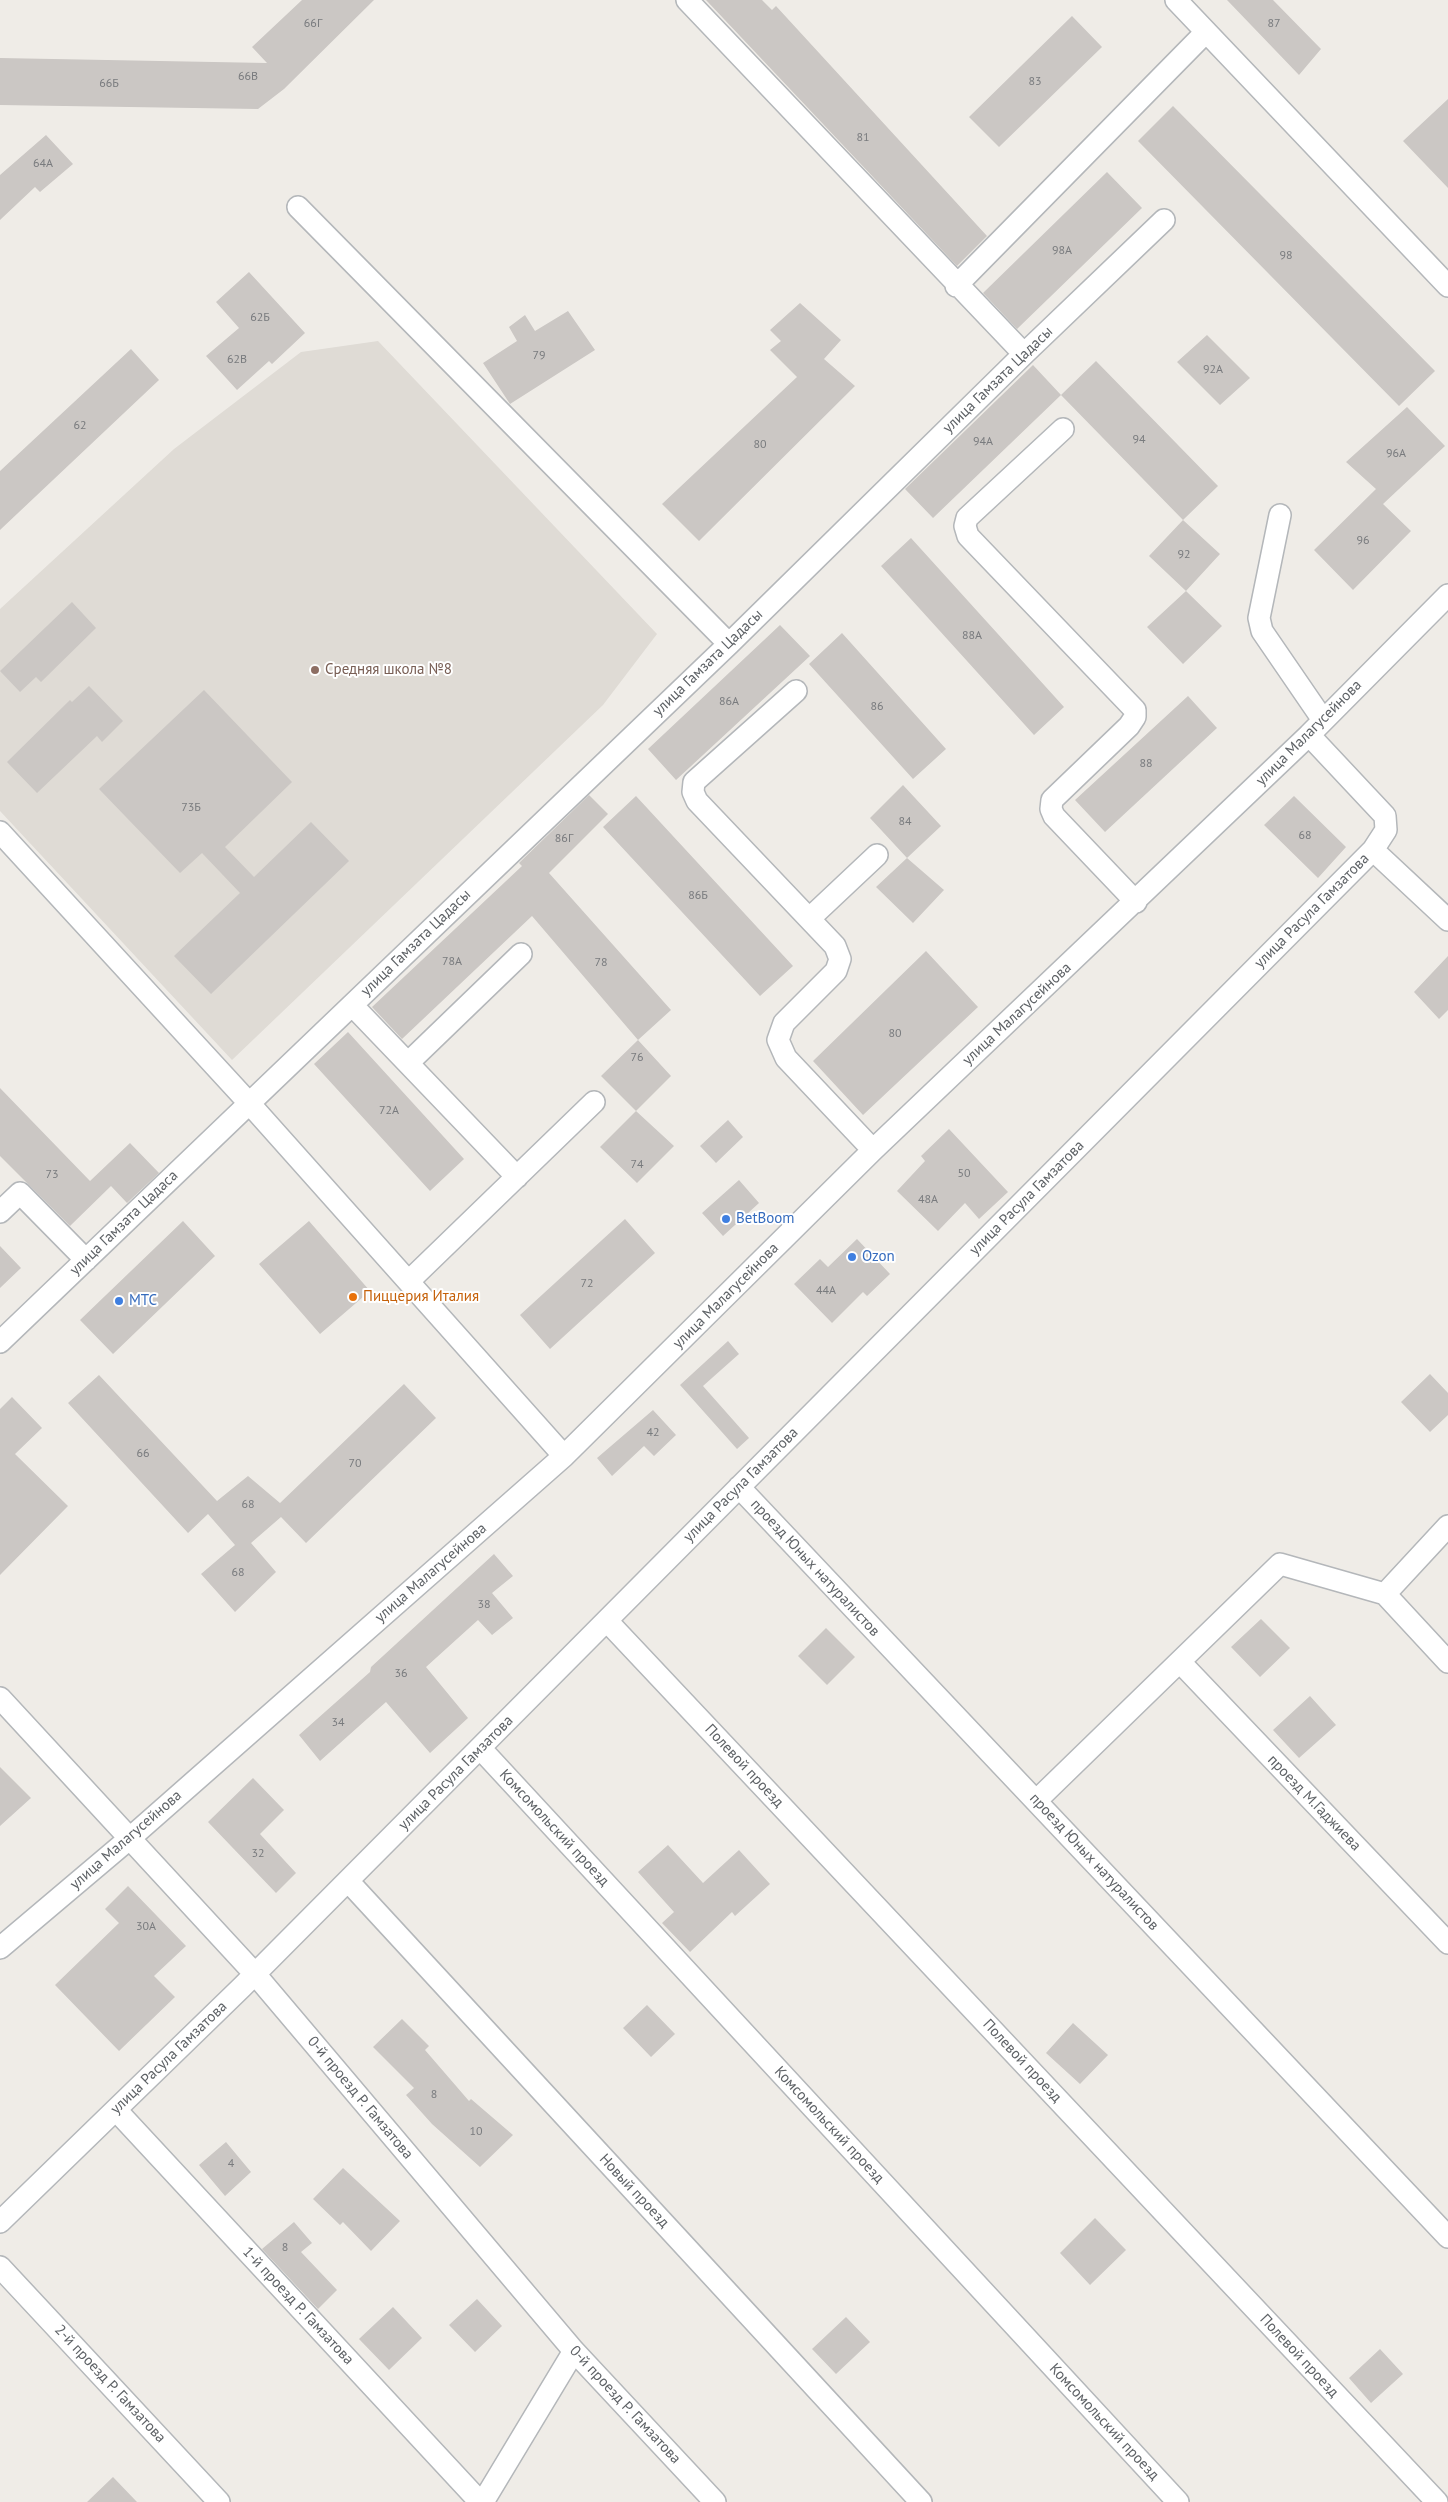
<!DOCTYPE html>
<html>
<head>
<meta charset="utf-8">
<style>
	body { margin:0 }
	canvas { display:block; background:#efece7 }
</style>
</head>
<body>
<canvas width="1448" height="2502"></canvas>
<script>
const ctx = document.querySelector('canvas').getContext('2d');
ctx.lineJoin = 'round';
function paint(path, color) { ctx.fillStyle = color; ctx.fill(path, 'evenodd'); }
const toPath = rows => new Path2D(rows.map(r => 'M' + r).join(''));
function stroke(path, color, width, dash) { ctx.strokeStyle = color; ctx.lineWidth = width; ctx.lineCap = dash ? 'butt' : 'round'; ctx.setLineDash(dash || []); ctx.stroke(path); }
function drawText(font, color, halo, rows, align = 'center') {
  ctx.font = font + ' "PT Sans",sans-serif'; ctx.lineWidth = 4; ctx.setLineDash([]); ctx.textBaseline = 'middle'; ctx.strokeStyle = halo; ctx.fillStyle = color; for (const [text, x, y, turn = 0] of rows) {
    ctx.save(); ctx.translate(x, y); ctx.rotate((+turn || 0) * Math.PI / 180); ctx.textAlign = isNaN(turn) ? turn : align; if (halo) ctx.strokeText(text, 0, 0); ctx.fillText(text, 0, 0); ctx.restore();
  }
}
paint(toPath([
	[378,341,657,634,603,705,232,1060,0,811,0,609,174,449,301,352]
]), '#dfdbd5');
paint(toPath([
	[302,0,374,0,284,89,258,109,0,105,0,58,267,63,252,47],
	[706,0,762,0,772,10,776,6,987,236,957,266],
	[1227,0,1273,0,1321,49,1299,75],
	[1072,16,1102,47,999,147,969,117],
	[1448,99,1448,188,1403,141],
	[1173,106,1435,371,1399,406,1138,141],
	[46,135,73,164,40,192,35,187,0,220,0,175],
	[1107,172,1142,208,1017,329,983,293],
	[249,272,305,333,272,364,269,361,237,390,206,356,239,328,216,302],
	[800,303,841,340,824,359,855,386,699,541,662,504,797,377,770,350,781,341,770,330],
	[568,311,595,350,510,404,483,363,517,341,509,327,525,315,535,331],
	[1207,335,1250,378,1220,405,1177,362],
	[131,349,159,380,0,530,0,471],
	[1096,361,1218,486,1183,520,1061,395],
	[1033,365,1061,395,933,518,905,489],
	[1407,407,1445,446,1383,504,1411,531,1353,590,1314,550,1376,489,1346,462],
	[1183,520,1220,554,1186,591,1149,556],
	[911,538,1064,707,1034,735,881,566],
	[1186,591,1222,626,1183,664,1147,627],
	[72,602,96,628,41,682,36,677,20,692,0,671],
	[780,625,810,656,676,780,648,749],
	[842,633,946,749,913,779,809,664],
	[89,686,123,721,102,742,97,736,37,793,7,762,70,700,72,702],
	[204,690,292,782,225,847,254,877,311,822,349,861,211,994,174,956,240,893,202,853,180,873,99,789],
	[1188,696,1217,728,1105,832,1075,800],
	[903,785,941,826,907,858,870,818],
	[589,795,608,814,549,873,671,1010,638,1040,532,916,402,1039,372,1007,522,866,519,863],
	[636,796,793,966,760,996,603,827],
	[1294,796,1346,847,1318,878,1264,825],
	[907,858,944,890,913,923,876,887],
	[926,951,978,1007,863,1115,813,1061],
	[1448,956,1448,1010,1439,1019,1414,992],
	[348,1032,464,1159,430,1191,314,1064],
	[638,1040,671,1076,636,1111,601,1076],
	[0,1088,90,1181,130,1143,159,1173,127,1203,111,1186,70,1226,0,1156],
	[636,1111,674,1146,637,1183,600,1147],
	[728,1120,743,1137,716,1163,700,1146],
	[949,1129,1008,1192,979,1219,965,1203,938,1231,897,1191,925,1161,921,1156],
	[739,1180,759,1203,723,1236,702,1213],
	[625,1219,655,1253,550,1349,520,1315],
	[183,1221,215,1256,113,1354,80,1320],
	[309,1221,370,1291,320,1334,259,1264],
	[857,1239,890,1274,867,1296,863,1292,832,1323,794,1284,820,1259,828,1267],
	[0,1246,21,1268,0,1288],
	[728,1341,739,1354,703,1386,749,1438,737,1449,680,1385],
	[1430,1374,1448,1393,1448,1415,1430,1432,1401,1402],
	[99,1375,217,1501,248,1476,280,1503,404,1384,436,1418,306,1543,281,1517,251,1543,276,1572,235,1612,201,1574,235,1545,208,1514,188,1533,68,1403],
	[12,1397,42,1428,15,1454,68,1506,0,1575,0,1409],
	[653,1410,676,1435,654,1456,644,1446,612,1476,597,1458],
	[494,1554,513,1576,492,1593,513,1618,492,1635,478,1620,426,1667,468,1718,430,1753,386,1702,320,1761,299,1735,370,1672,371,1667],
	[1261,1619,1290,1648,1260,1677,1231,1647],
	[826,1628,855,1657,827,1685,798,1656],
	[1310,1696,1336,1725,1299,1758,1273,1730],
	[0,1767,31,1798,0,1826],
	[253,1778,284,1810,260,1834,296,1873,276,1893,208,1822],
	[668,1845,703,1883,739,1850,770,1884,735,1916,732,1912,690,1952,662,1923,674,1912,638,1872],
	[128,1886,186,1946,154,1976,175,1997,119,2051,55,1985,119,1923,105,1909],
	[647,2005,675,2034,651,2057,623,2028],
	[402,2019,429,2046,425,2050,469,2101,471,2099,513,2135,480,2167,432,2124,406,2095,414,2088,373,2047],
	[1073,2023,1108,2055,1080,2084,1046,2053],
	[226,2142,251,2172,225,2196,199,2165],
	[343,2168,400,2221,371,2251,343,2222,340,2225,313,2199],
	[1095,2218,1126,2250,1090,2285,1060,2253],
	[294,2222,312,2243,301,2252,337,2290,318,2309,262,2249],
	[477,2299,502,2326,475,2352,449,2325],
	[393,2307,422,2338,389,2370,359,2339],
	[846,2317,870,2342,836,2374,812,2349],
	[1380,2349,1403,2374,1371,2403,1349,2378],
	[113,2477,137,2502,87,2502]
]), '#cbc7c4');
const minor = toPath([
	[687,0,1024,354],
	[1176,0,1448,286],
	[298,207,729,644],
	[956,286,1205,33],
	[1063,429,967,518,965,526,968,536,1135,710,1135,717,1129,726,1052,800,1051,809,1054,816,1136,902],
	[1280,515,1259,618,1262,631,1323,720],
	[796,691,694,782,693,792,697,801,835,946,840,959,836,971,784,1023,778,1040,786,1058,873,1150],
	[0,832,249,1103,564,1456],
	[1373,850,1448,920],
	[810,918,877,855],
	[352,1005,517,1177],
	[409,1062,521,954],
	[0,1212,20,1193,86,1260],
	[409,1281,594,1102],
	[0,1342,729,644,1024,354,1164,220],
	[739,1487,1448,2237],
	[1385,1594,1448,1662],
	[607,1621,1437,2502],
	[1180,1662,1448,1943],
	[0,1698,255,1974,574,2351,715,2502],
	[480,1748,1178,2502],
	[1036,1801,1280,1564,1385,1594,1448,1526],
	[348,1881,921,2502],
	[0,1948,129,1839,564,1456,873,1150,1309,735,1448,595],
	[116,2110,480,2502],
	[0,2222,242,1987,1373,850,1386,830,1385,816,1309,735],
	[0,2267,219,2502],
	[483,2502,574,2351]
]);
stroke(minor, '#b4b7ba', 24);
stroke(minor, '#fff', 21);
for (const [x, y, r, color] of [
	[315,670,5,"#8d6e63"],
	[726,1219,5,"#3f7fe0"],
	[852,1257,5,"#3f7fe0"],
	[353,1297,5,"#e8710a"],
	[119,1301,5,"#3f7fe0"]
]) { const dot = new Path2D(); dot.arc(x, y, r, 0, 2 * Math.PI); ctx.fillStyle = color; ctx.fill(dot); stroke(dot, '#fff', 2); }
drawText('12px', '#797b7e', null, [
	["66Г",313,24],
	["87",1274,24],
	["66В",248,77],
	["83",1035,82],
	["66Б",109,84],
	["81",863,138],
	["64А",43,164],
	["98А",1062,251],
	["98",1286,256],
	["62Б",260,318],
	["79",539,356],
	["62В",237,360],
	["92А",1213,370],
	["62",80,426],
	["94",1139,440],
	["94А",983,442],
	["80",760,445],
	["96А",1396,454],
	["96",1363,541],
	["92",1184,555],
	["88А",972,636],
	["86А",729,702],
	["86",877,707],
	["88",1146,764],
	["73Б",191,808],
	["84",905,822],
	["68",1305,836],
	["86Г",564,839],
	["86Б",698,896],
	["78А",452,962],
	["78",601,963],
	["80",895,1034],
	["76",637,1058],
	["72А",389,1111],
	["74",637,1165],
	["50",964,1174],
	["73",52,1175],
	["48А",928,1200],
	["72",587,1284],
	["44А",826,1291],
	["42",653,1433],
	["66",143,1454],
	["70",355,1464],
	["68",248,1505],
	["68",238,1573],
	["38",484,1605],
	["36",401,1674],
	["34",338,1723],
	["32",258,1854],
	["30А",146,1927],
	["8",434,2095],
	["10",476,2132],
	["4",231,2164],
	["8",285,2248]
]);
drawText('15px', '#5e6266', '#fff', [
	["улица Гамзата Цадасы",998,380,-44],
	["улица Гамзата Цадасы",708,663,-44],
	["улица Малагусейнова",1309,733,-45],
	["улица Расула Гамзатова",1312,911,-45],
	["улица Гамзата Цадасы",416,943,-44],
	["улица Малагусейнова",1017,1014,-43],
	["улица Расула Гамзатова",1027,1198,-45],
	["улица Гамзата Цадаса",124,1223,-44],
	["улица Малагусейнова",726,1296,-45],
	["улица Расула Гамзатова",741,1485,-45],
	["проезд Юных натуралистов",815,1568,47],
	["улица Малагусейнова",431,1573,-41],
	["Полевой проезд",744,1766,47],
	["улица Расула Гамзатова",456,1773,-45],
	["проезд М.Гаджиева",1314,1803,46],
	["Комсомольский проезд",554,1828,47],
	["улица Малагусейнова",126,1840,-41],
	["проезд Юных натуралистов",1094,1862,47],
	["улица Расула Гамзатова",169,2058,-44],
	["Полевой проезд",1022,2061,47],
	["0-й проезд Р. Гамзатова",360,2098,50],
	["Комсомольский проезд",829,2125,47],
	["Новый проезд",634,2191,47],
	["1-й проезд Р. Гамзатова",298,2306,47],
	["Полевой проезд",1299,2356,47],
	["2-й проезд Р. Гамзатова",110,2384,47],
	["0-й проезд Р. Гамзатова",625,2405,47],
	["Комсомольский проезд",1104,2422,47]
]);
drawText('15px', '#785e54', '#fff', [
	["Средняя школа №8",325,670]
], 'left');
drawText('15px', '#366cbe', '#fff', [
	["BetBoom",736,1219],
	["Ozon",862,1257],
	["МТС",129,1301]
], 'left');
drawText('15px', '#c56008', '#fff', [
	["Пиццерия Италия",363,1297]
], 'left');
</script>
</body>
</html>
